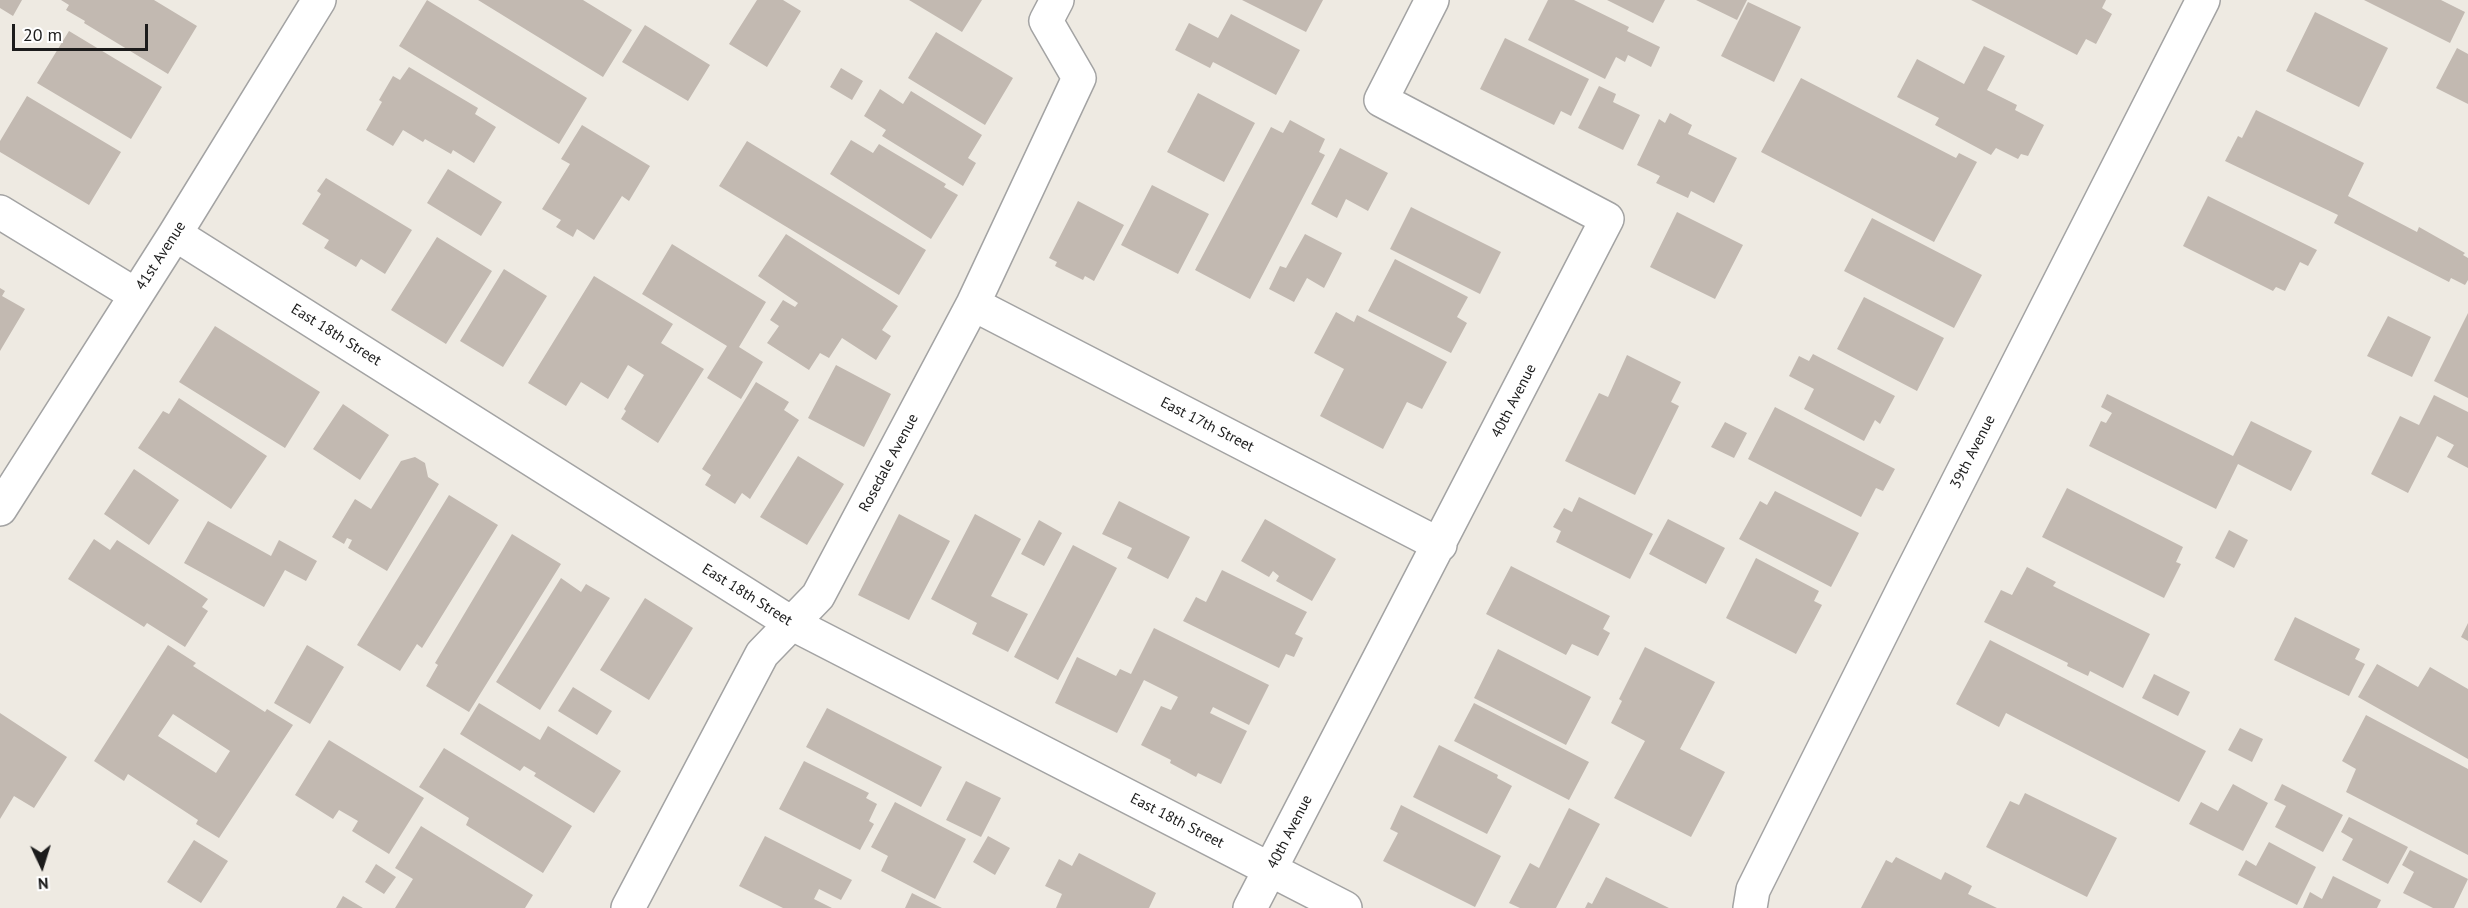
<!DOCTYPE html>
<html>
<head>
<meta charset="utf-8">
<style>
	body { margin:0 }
	#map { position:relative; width:2468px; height:908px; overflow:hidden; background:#eeeae2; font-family:"PT Sans",sans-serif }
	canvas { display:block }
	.north { position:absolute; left:12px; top:836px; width:60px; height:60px; -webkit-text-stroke:4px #fff; paint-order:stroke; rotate:176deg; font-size:16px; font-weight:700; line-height:24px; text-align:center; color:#1c1c1c }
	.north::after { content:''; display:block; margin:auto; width:21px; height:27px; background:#1c1c1c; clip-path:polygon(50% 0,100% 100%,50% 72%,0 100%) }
	.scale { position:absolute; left:12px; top:24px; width:136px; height:27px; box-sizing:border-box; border:3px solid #1c1c1c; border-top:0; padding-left:8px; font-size:18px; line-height:21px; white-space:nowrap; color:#1c1c1c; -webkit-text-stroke:4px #fff; paint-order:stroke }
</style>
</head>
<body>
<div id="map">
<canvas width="2468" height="908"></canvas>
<div class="north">N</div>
<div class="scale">20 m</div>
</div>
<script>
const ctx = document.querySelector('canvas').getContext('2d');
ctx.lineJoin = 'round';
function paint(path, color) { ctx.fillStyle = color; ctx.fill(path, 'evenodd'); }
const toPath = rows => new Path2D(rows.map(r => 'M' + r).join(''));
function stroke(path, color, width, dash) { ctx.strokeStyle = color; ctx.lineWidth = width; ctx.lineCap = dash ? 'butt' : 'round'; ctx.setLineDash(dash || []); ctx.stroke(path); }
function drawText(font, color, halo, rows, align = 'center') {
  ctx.font = font + ' "PT Sans",sans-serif'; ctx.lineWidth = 6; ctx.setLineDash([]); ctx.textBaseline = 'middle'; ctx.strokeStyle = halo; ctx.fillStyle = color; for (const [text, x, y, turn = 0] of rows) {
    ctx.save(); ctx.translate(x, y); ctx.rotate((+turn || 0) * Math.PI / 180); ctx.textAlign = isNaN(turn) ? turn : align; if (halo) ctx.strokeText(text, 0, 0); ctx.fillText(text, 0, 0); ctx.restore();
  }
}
paint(toPath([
	[0,0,22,0,13,16,0,8],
	[61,0,154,0,197,26,168,74,84,23,85,21,66,10,69,5],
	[427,0,587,98,559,144,399,46],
	[478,0,583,0,632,30,603,77],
	[757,0,783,0,801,11,767,67,729,44],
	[909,0,982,0,962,32],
	[1242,0,1323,0,1306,32],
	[1548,0,1574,0,1629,27,1627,31,1660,47,1651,67,1628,55,1625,62,1616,57,1605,79,1528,40],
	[1607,0,1665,0,1653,23],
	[1696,0,1747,0,1737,20],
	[1971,0,2106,0,2102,8,2112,14,2096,44,2086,39,2077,55],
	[2364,0,2441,0,2465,12,2450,43],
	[1748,2,1801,27,1774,82,1721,56],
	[2315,12,2388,48,2359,107,2286,71],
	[1231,14,1300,50,1276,95,1213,62,1210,68,1175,50,1189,23,1218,38],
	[645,25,710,65,688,101,622,62],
	[69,31,162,87,131,139,37,83],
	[936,32,1013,78,985,125,908,78],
	[1505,38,1589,79,1571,116,1561,111,1554,125,1480,89],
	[1984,46,2005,56,1987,90,2017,105,2015,110,2044,125,2028,156,2021,154,2018,159,1996,148,1991,155,1935,125,1939,118,1897,97,1917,59,1964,84],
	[2457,48,2468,54,2468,104,2436,88],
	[409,67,478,108,475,114,496,127,474,163,453,150,451,154,425,139,423,142,403,130,393,146,366,130,382,102,379,100,393,76,400,80],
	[841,68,863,81,852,100,830,87],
	[1801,78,1956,158,1959,153,1977,162,1934,242,1761,152],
	[1599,86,1616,94,1613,102,1640,115,1623,150,1578,128],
	[880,89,903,104,911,91,982,135,968,158,976,163,963,186,882,136,886,130,864,116],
	[1198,93,1255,123,1224,182,1167,152],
	[27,96,121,152,89,205,0,152,0,141],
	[2256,110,2364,163,2348,196,2417,232,2419,227,2465,253,2463,255,2468,258,2468,280,2465,285,2451,278,2449,282,2334,223,2338,215,2225,161,2238,136,2242,138],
	[1670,113,1692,125,1688,134,1737,158,1714,203,1691,191,1688,198,1656,183,1660,176,1637,165,1659,119,1665,123],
	[1290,120,1325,139,1319,152,1325,155,1250,299,1195,270,1271,127,1283,133],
	[582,125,650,166,629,201,622,196,594,240,577,229,573,237,556,227,561,220,542,209,570,164,561,159],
	[851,140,873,153,879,144,946,184,944,187,958,195,931,239,830,174],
	[747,141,926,250,899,295,719,186],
	[1340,148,1388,173,1368,211,1346,199,1337,218,1311,204],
	[448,169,502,202,481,236,427,203],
	[326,178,412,230,385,274,361,259,356,267,324,248,329,240,302,224,321,194,317,191],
	[1152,185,1209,214,1178,274,1121,245],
	[2208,196,2317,250,2308,266,2300,262,2285,291,2276,287,2273,291,2183,246],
	[1078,201,1124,225,1094,281,1085,276,1083,280,1055,266,1057,262,1049,258],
	[1411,207,1501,252,1480,294,1390,249],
	[1677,212,1743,245,1715,299,1650,267],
	[1872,218,1982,275,1954,328,1844,271],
	[786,234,898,306,882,330,891,336,876,360,842,338,829,358,820,353,809,370,767,343,779,326,770,320,783,300,795,307,798,303,758,276],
	[1305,234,1342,253,1324,288,1307,278,1294,302,1269,289,1280,266,1286,268],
	[437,237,492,271,446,344,391,310],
	[672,244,766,302,739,347,763,362,741,399,707,378,727,346,642,294],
	[1395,259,1468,297,1457,317,1467,323,1451,353,1368,311],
	[504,269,547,296,503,367,460,341],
	[594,276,673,324,661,343,704,369,658,443,621,419,626,411,624,409,644,375,628,365,608,399,581,382,566,406,528,383],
	[0,288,5,291,2,296,25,309,0,351],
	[1864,297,1944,338,1917,391,1837,349],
	[1336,312,1354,322,1357,315,1447,362,1422,409,1407,402,1383,449,1320,416,1344,369,1314,353],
	[2468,313,2468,398,2434,381],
	[2388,316,2431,337,2412,377,2367,356],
	[215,326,320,392,285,448,179,382],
	[1813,354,1895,396,1880,424,1875,420,1864,441,1804,409,1814,389,1789,376,1799,356,1809,361],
	[1627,355,1681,382,1671,402,1679,406,1635,495,1565,461,1599,393,1608,397],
	[836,365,891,394,864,447,808,418],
	[756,382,789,402,784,410,799,420,750,499,742,493,735,504,705,485,711,475,702,469],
	[2107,394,2233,456,2251,421,2312,451,2291,491,2238,464,2216,509,2089,446,2101,421,2106,423,2112,413,2101,407],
	[2434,395,2468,412,2468,468,2447,457,2454,445,2437,436,2408,493,2371,474,2400,416,2419,425],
	[179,398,267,456,231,509,138,448,163,411,169,414],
	[343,404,389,435,360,480,313,449],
	[1775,407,1895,469,1883,491,1876,488,1861,517,1748,459],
	[1725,422,1747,433,1734,458,1711,447],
	[798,456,844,484,807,545,760,517],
	[415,457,425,463,428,477,439,484,387,571,348,548,352,540,347,538,344,544,332,537,355,499,371,509,401,461],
	[134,469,179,500,149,545,104,514],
	[2067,488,2183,547,2176,562,2181,564,2164,598,2042,537],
	[1775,491,1859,533,1831,587,1739,539,1760,501,1767,505],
	[449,495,498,525,422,648,417,644,400,671,357,645],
	[1579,497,1653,534,1630,579,1556,542,1561,531,1553,527,1564,508,1572,512],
	[1119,501,1190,537,1168,579,1127,558,1132,548,1102,534],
	[899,514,950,541,909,620,858,595],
	[975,514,1021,539,991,596,1028,614,1008,652,972,634,977,623,931,599],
	[1265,519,1336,559,1312,601,1276,581,1279,576,1273,571,1269,577,1241,561],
	[1668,519,1725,548,1706,584,1649,554],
	[1039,520,1062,533,1044,566,1021,554],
	[208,521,271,556,279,540,317,561,306,581,285,570,264,607,184,563],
	[2229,530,2248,540,2234,568,2215,558],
	[512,534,561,564,469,712,426,686,438,665,435,663],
	[94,539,110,550,117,540,208,599,202,607,208,611,185,647,147,623,144,627,68,579],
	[1073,545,1117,568,1058,680,1014,657],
	[1756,558,1819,591,1814,601,1822,605,1796,654,1726,618],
	[1511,566,1610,616,1603,629,1610,633,1598,656,1572,644,1566,655,1486,614],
	[2027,567,2056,582,2053,586,2150,634,2123,688,2090,671,2088,676,2067,666,2068,663,1984,622,2001,590,2012,595],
	[1222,570,1307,612,1295,634,1303,638,1294,657,1286,654,1279,668,1183,621,1196,597,1206,602],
	[561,578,581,592,586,584,610,598,540,710,496,682],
	[645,598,693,628,649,700,600,670],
	[2295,617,2360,649,2355,659,2365,664,2349,696,2274,660],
	[2468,623,2468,641,2461,637],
	[1154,628,1269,685,1249,725,1213,707,1210,713,1247,731,1221,784,1198,773,1196,777,1170,763,1171,760,1141,745,1161,706,1171,710,1178,697,1144,680,1117,733,1055,703,1077,657,1116,676,1120,669,1131,674],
	[1990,640,2206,751,2179,802,2006,713,1999,727,1956,704],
	[168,645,196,663,193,666,265,712,267,709,293,725,219,838,196,824,198,820,128,774,124,781,94,761],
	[173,714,230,751,216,773,158,736],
	[307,645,344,667,310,724,274,703],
	[1645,647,1715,682,1680,749,1725,772,1691,837,1614,798,1645,741,1611,723,1622,701,1619,699],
	[1498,649,1591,697,1566,745,1474,698],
	[2377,664,2418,687,2430,667,2468,689,2468,759,2358,697],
	[2154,674,2190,692,2178,716,2142,698],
	[573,687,612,711,597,735,558,711],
	[479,703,540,740,548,726,621,771,594,813,534,776,536,773,524,766,520,771,460,734],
	[1474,703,1589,762,1569,800,1454,741],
	[827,708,942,767,921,807,806,747],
	[0,713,67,757,34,808,14,796,0,819],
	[2366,715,2468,769,2468,855,2346,792,2356,769,2342,761],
	[2240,728,2263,739,2252,762,2228,750],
	[329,740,424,798,389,854,352,831,358,821,339,810,333,819,295,795],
	[1439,745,1498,775,1497,778,1512,786,1487,834,1413,797],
	[444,748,572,826,543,873,466,825,469,818,419,787],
	[804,761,869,793,866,798,877,804,869,821,874,824,860,850,779,809],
	[966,781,1001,798,981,837,946,820],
	[2233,784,2268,803,2243,851,2189,824,2201,802,2218,811],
	[2282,784,2343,815,2323,852,2275,827,2286,806,2274,800],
	[2025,793,2117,838,2087,897,1986,847,2010,801,2019,805],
	[895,802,966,839,935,899,881,871,888,856,871,847],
	[1401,805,1501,856,1475,907,1383,861,1398,833,1390,829],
	[1569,808,1600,824,1556,908,1520,908,1509,903,1530,863,1539,868],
	[2349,817,2408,847,2388,884,2342,860,2353,839,2341,832],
	[421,826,533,895,525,908,395,908,413,879,395,868],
	[765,836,852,880,841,900,819,889,814,899,832,908,783,908,739,886],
	[988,836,1010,848,995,875,973,862],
	[194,840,228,861,201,903,167,882],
	[2269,842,2316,867,2297,905,2238,875,2246,860,2256,866],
	[2410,850,2468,879,2454,908,2433,908,2403,893,2414,872,2402,865],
	[1079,853,1156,893,1149,908,1056,908,1062,894,1045,886,1059,859,1072,866],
	[1896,857,1941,880,1945,872,1972,886,1968,894,1997,908,1861,908,1886,860,1892,863],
	[376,864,396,877,384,894,365,882],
	[2333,876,2381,900,2377,908,2303,908,2310,892,2322,899],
	[1606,877,1669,908,1585,908,1588,902,1592,904],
	[912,893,942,908,905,908],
	[343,896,363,908,336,908]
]), '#c2b9b1');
const minor = toPath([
	[0,212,136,295],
	[175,234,791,623,1345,908],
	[973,304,1440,545],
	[0,509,175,234,319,0],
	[628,908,762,654,818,596,973,304,1079,78,1046,21,1057,0],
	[1250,908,1607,219,1381,100,1432,0],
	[1750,908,1753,890,1907,582,2203,0]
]);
stroke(minor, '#a3a3a3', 36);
stroke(minor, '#fff', 33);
drawText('15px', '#1c1c1c', '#fff', [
	["41st Avenue",161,256,-57],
	["East 18th Street",336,335,32],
	["40th Avenue",1514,401,-63],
	["East 17th Street",1207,425,27],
	["39th Avenue",1973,452,-63],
	["Rosedale Avenue",889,463,-62],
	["East 18th Street",747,595,32],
	["East 18th Street",1177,821,27],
	["40th Avenue",1290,832,-63]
]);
</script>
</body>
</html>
